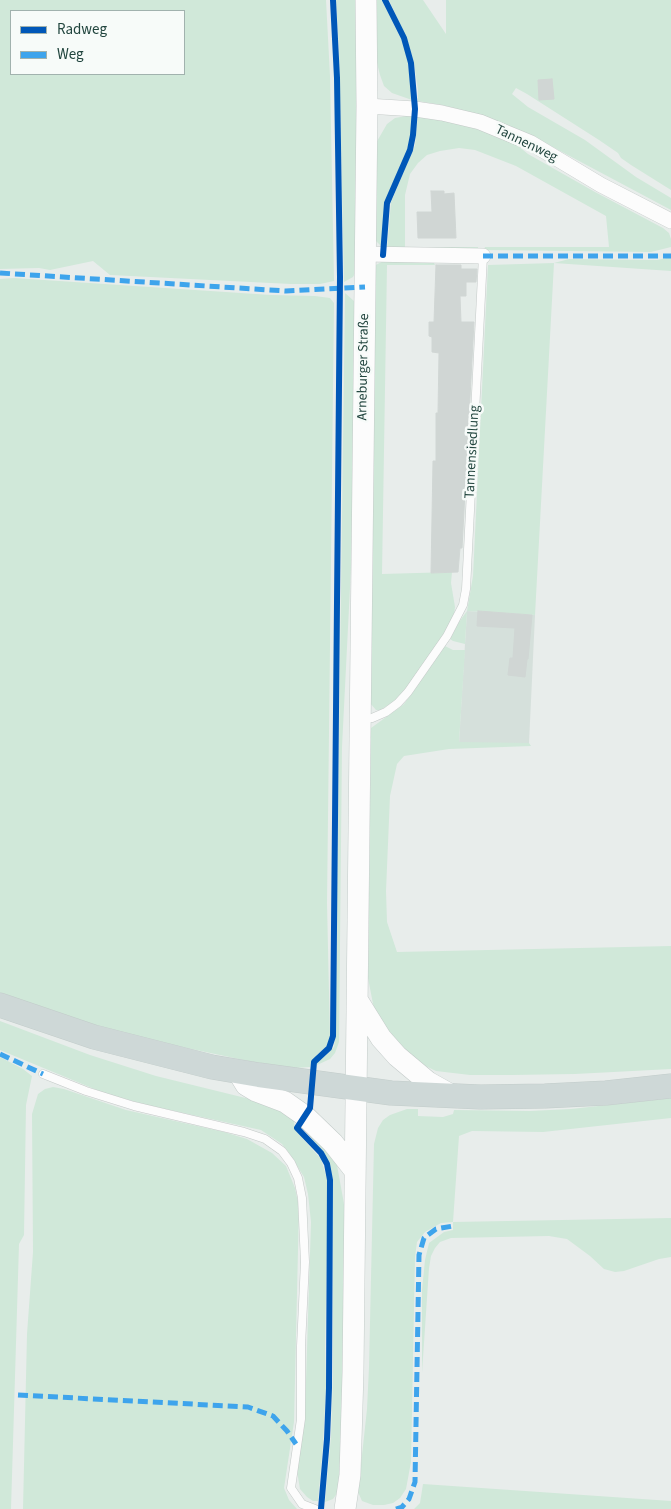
<!DOCTYPE html>
<html>
<head>
<meta charset="utf-8">
<style>
	body { margin:0 }
	#map { position:relative; width:671px; height:1509px; overflow:hidden; background:#e8edeb; font-family:"Source Sans 3",sans-serif }
	canvas { display:block }
	.legend { position:absolute; left:10px; top:10px; width:175px; height:65px; box-sizing:border-box; background:#f7fbf9; border:1px solid #a1b2ae; margin:0; padding:6px 9px; list-style:none; font-size:15px; color:#21453e }
	.legend li { display:flex; align-items:center; gap:10px; height:25px }
	.legend b { width:25px; border:1px solid #a1b2ae }
</style>
</head>
<body>
<div id="map">
<canvas width="671" height="1509"></canvas>
<ul class="legend">
<li><b style="height:6px;background:#0057b8"></b>Radweg</li>
<li><b style="height:6px;background:#3ea4ec"></b>Weg</li>
</ul>
</div>
<script>
const ctx = document.querySelector('canvas').getContext('2d');
ctx.lineJoin = 'round';
function paint(path, color) { ctx.fillStyle = color; ctx.fill(path, 'evenodd'); }
const toPath = rows => new Path2D(rows.map(r => 'M' + r).join(''));
function stroke(path, color, width, dash) { ctx.strokeStyle = color; ctx.lineWidth = width; ctx.lineCap = dash ? 'butt' : 'round'; ctx.setLineDash(dash || []); ctx.stroke(path); }
function drawText(font, color, halo, rows, align = 'center') {
  ctx.font = font + ' "Source Sans 3",sans-serif'; ctx.lineWidth = 5; ctx.setLineDash([]); ctx.textBaseline = 'middle'; ctx.strokeStyle = halo; ctx.fillStyle = color; for (const [text, x, y, turn = 0] of rows) {
    ctx.save(); ctx.translate(x, y); ctx.rotate((+turn || 0) * Math.PI / 180); ctx.textAlign = isNaN(turn) ? turn : align; if (halo) ctx.strokeText(text, 0, 0); ctx.fillText(text, 0, 0); ctx.restore();
  }
}
paint(toPath([
	[467,611,535,615,529,743,459,743]
]), '#d5e0db');
paint(toPath([
	[0,0,326,0,330,76,334,281,320,284,291,284,110,275,93,261,50,270,39,268,0,269],
	[11,11,184,11,184,74,11,74],
	[336,0,356,0,358,93,356,271,353,277,344,282,339,49],
	[375,0,382,0,404,45,408,62,412,100,392,93,384,86,380,75,377,63],
	[389,0,423,0,446,34,446,0,671,0,671,190,631,165,621,158,618,153,599,140,527,94,516,88,512,94,528,107,585,140,636,177,671,198,671,210,549,145,476,114,442,105,418,101,418,90,414,63,408,42],
	[412,115,412,133,409,145,385,202,382,247,374,239,376,143,387,124,395,118],
	[418,115,468,126,496,135,517,145,528,154,595,192,663,228,669,233,671,239,671,247,651,252,484,250,485,247,609,247,606,216,516,166,475,150,459,148,440,151,427,155,418,163,410,174,405,195,405,247,478,247,478,251,387,249,391,202,415,145],
	[671,257,671,271,554,263,535,615,467,611,465,644,453,641,450,639,459,622,467,611,473,576,488,265,554,263,569,259,657,260],
	[387,259,433,261,435,265,387,265,382,574,452,572,451,583,455,607,454,615,448,628,406,689,394,702,380,710,376,710,370,703,374,266],
	[14,278,271,295,315,296,330,298,334,303,327,903,330,1037,329,1044,317,1055,311,1062,310,1067,294,1068,253,1062,111,1032,0,995,0,279],
	[345,293,354,301,356,307,352,548,342,747,339,1042,335,1053,330,1059,317,1065,317,1063,334,1047,335,1039],
	[445,646,453,650,465,650,459,742,529,743,531,746,449,749,404,756,397,764,390,796,386,891,387,922,397,952,671,946,671,1069,575,1074,512,1075,470,1075,436,1071,415,1061,400,1049,374,1009,368,978,371,728,404,704],
	[0,1021,90,1055,156,1076,270,1104,296,1119,294,1122,295,1130,321,1159,327,1179,328,1195,325,1347,326,1385,323,1445,318,1501,313,1501,307,1497,300,1489,297,1471,305,1413,311,1222,308,1194,304,1177,289,1153,282,1144,261,1130,147,1105,104,1093,0,1050],
	[0,1057,23,1069,32,1076,26,1105,24,1235,19,1244,11,1509,0,1509],
	[53,1087,64,1089,126,1110,224,1132,247,1139,272,1153,286,1166,295,1188,299,1207,294,1422,284,1488,289,1500,297,1509,23,1509,27,1334,33,1252,32,1114,38,1094,45,1089],
	[671,1098,671,1118,543,1132,472,1131,459,1136,453,1222,671,1218,671,1257,659,1259,624,1271,615,1272,604,1269,590,1256,567,1239,549,1236,451,1238,440,1242,435,1248,431,1256,429,1268,422,1373,422,1290,425,1260,429,1243,444,1232,453,1230,453,1222,441,1223,425,1232,417,1242,415,1257,411,1462,406,1489,400,1498,393,1503,384,1505,373,1505,362,1501,358,1492,367,1409,369,1367,374,1144,378,1128,383,1120,390,1115,407,1109,418,1109,418,1116,443,1117,453,1114,454,1110,530,1111,571,1109],
	[302,1127,310,1130,337,1165,344,1204,345,1234,342,1432,338,1492,333,1499,325,1502,331,1436,333,1377,333,1180,328,1161,320,1149],
	[423,1484,671,1501,671,1509,414,1509,420,1503]
]), '#d0e8d9');
const building = toPath([
	[552,79,554,99,539,100,538,80,552,79],
	[431,191,444,191,444,194,454,193,456,238,418,238,417,212,432,212,431,191],
	[436,265,461,265,461,269,477,269,476,282,466,282,466,296,460,296,461,322,474,322,462,548,460,548,458,572,431,573,433,461,436,461,436,413,438,413,439,353,432,352,432,337,429,336,429,322,434,322,436,265],
	[478,611,532,615,528,659,527,659,525,677,508,675,510,658,513,658,515,628,477,626,478,611]
]);
paint(building, '#d0d6d4');
stroke(building, '#d0d6d4', 1);
const lane = toPath([
	[362,719,372,718,386,712,398,703,408,692,447,636,463,605,466,589,483,256],
	[43,1074,86,1091,134,1106,244,1132,265,1139,282,1151,291,1163,298,1178,302,1198,305,1262,301,1346,301,1419,291,1488,302,1504,315,1509]
]);
const street = toPath([
	[367,106,415,109,442,113,480,122,531,143,601,185,671,221],
	[365,254,483,256]
]);
const secondary = toPath([
	[358,1001,381,1038,397,1056,428,1082,453,1096],
	[238,1072,246,1085,256,1091,285,1102,305,1116,333,1143,355,1171],
	[345,1509,350,1475,353,1372,367,106,366,0]
]);
const primary = toPath([
	[0,1005,94,1037,212,1067,259,1075,391,1093,480,1097,545,1096,606,1093,671,1086]
]);
stroke(lane, '#c4cac8', 9);
stroke(street, '#c4cac8', 16);
stroke(secondary, '#c3cbc9', 22);
stroke(primary, '#c2ccca', 25);
stroke(lane, '#fcfcfc', 8);
stroke(street, '#fcfcfc', 15);
stroke(secondary, '#fcfcfc', 21);
stroke(primary, '#ced8d7', 24);
stroke(toPath([
	[483,256,671,256],
	[0,273,286,291,365,287],
	[0,1054,43,1074],
	[18,1395,248,1407,273,1416,287,1431,296,1444],
	[396,1509,402,1507,409,1499,415,1482,419,1255,424,1238,436,1229,453,1226]
]), '#3ea4ec', 5, [10, 5]);
stroke(toPath([
	[383,255,387,203,410,150,413,135,415,109,411,63,404,38,385,0],
	[321,1509,327,1439,329,1388,330,1180,327,1164,321,1153,297,1128,310,1108,314,1062,329,1048,333,1036,340,277,337,78,333,0]
]), '#0057b8', 6);
drawText('14px', '#21453e', '#f7fbf9', [
	["Tannenweg",526,144,26],
	["Arneburger Straße",364,367,-89],
	["Tannensiedlung",473,452,-87]
]);
</script>
</body>
</html>
